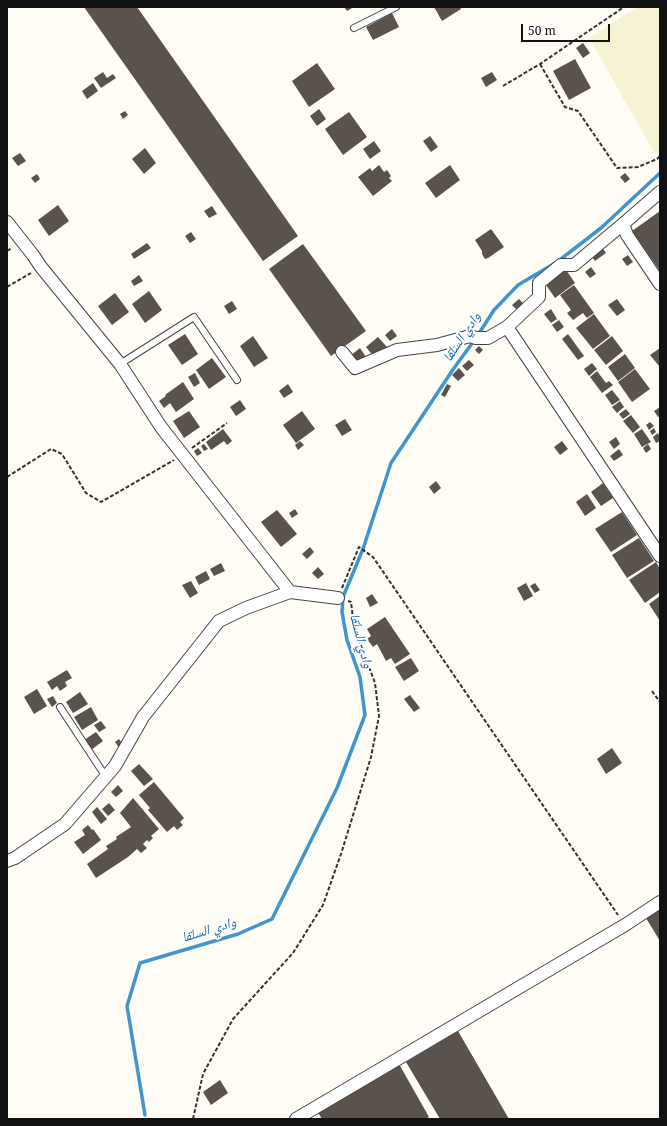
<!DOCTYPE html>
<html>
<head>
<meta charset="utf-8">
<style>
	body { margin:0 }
	#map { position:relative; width:667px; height:1126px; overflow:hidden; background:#fffdf5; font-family:"Noto Serif",serif }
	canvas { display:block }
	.frame { position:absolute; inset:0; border:8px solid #111; pointer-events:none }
	.scale { position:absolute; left:521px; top:24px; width:89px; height:18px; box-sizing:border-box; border:2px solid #111; border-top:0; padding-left:5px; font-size:12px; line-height:14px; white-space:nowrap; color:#111; -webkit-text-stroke:3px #fff; paint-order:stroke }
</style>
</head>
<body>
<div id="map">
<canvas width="667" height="1126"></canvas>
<div class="frame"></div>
<div class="scale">50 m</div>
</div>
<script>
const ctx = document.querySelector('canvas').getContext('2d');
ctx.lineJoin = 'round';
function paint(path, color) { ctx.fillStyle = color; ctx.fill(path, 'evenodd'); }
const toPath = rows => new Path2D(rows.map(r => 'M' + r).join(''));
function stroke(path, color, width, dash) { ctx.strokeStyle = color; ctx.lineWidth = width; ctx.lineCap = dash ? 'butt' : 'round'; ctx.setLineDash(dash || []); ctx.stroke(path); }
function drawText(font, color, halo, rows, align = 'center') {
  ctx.font = font + ' "Noto Serif","Noto Naskh Arabic",serif'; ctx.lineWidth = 4; ctx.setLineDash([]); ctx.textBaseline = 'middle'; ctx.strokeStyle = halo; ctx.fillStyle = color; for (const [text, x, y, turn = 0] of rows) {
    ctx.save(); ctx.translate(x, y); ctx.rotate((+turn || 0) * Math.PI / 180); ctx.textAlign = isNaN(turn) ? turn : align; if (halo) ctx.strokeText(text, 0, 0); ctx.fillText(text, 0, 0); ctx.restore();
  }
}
paint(toPath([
	[637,7,660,7,660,150,655,154,589,38]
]), '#f6f3d4');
stroke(toPath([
	[145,1115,127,1006,140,963,238,934,272,919,337,788,365,715,360,677,347,640,342,612,343,597,363,549,391,463,454,368,476,338,494,310,518,285,557,262,601,228,660,173]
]), '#3f96cf', 3.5);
paint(toPath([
	[84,7,137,7,298,236,263,261],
	[344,7,354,7,347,11],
	[434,7,460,7,461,9,442,21],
	[392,13,399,27,373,40,366,27],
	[583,43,590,53,583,58,576,48],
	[575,59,591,88,569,100,553,71],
	[317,63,335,89,309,107,292,81],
	[103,72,107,78,113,74,116,78,101,88,94,78],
	[492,72,497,80,486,87,481,78],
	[93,83,98,91,87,99,82,91],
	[319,109,326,119,317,126,310,116],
	[125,111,128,115,123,119,120,114],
	[349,112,367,137,343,155,325,129],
	[430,136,438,147,431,152,423,141],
	[374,141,381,151,370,159,363,149],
	[145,148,156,163,144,174,132,159],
	[20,153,26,161,18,166,12,158],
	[379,165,384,172,387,170,391,176,389,178,392,181,373,196,358,177,370,168,372,171],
	[450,165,460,180,436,198,425,183],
	[625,173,630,179,625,183,620,177],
	[37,174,40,179,35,183,31,178],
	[58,205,69,221,49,236,38,220],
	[212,206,217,214,209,218,204,211],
	[660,211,660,271,632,231],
	[491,229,504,247,488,258,485,259,482,254,482,251,475,240],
	[191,232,196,239,190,243,185,236],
	[147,243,151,248,134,259,131,254],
	[303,244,366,331,331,356,269,269],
	[601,246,606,253,595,261,590,254],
	[628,255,633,262,627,266,622,259],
	[564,267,575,283,555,298,544,282],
	[591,267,596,274,590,278,585,272],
	[139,275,143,281,134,286,131,281],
	[574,285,594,313,587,318,583,313,573,320,567,313,571,310,560,295],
	[149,291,162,310,145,323,132,304],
	[115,293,129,312,112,325,98,306],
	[519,299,525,305,518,311,512,305],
	[617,299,625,310,617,316,608,305],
	[232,301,237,309,229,314,224,306],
	[551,309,557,319,551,323,544,314],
	[594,314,610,336,593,349,576,328],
	[559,320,564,327,557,332,552,325],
	[392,329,397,336,390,341,385,335],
	[185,334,198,354,182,365,168,345],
	[568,334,584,356,578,360,562,339],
	[253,336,268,358,254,367,240,346],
	[612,336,623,351,606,365,594,350],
	[378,337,387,347,374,357,366,347],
	[479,346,483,350,479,354,475,350],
	[360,348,366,357,357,364,350,356],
	[660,348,660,365,659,366,650,355],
	[625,354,635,368,618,381,608,367],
	[212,358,226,377,209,389,196,370],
	[469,360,474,365,467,371,462,366],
	[592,363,597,369,589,376,584,369],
	[459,368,465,375,458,381,452,375],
	[635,369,650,389,632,402,618,382],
	[597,371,606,383,609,381,613,385,602,393,590,377],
	[195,373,200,383,194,387,188,377],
	[183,382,194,399,176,412,170,403,164,408,159,401,166,396,165,395],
	[288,384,293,392,284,398,279,391],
	[447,384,451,386,445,397,441,395],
	[612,390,620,400,612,405,605,395],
	[240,400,246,409,236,416,230,407],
	[620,401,624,407,617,413,612,407],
	[660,407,660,416,658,417,654,411],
	[626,409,630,414,623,419,619,414],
	[189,411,200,427,184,438,173,421],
	[302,411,315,429,296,443,283,425],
	[631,415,640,427,633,433,623,421],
	[345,419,352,430,342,436,335,425],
	[650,422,654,426,649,430,646,425],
	[654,428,656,432,652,435,650,431],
	[223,429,232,441,227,445,224,441,211,450,206,442],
	[642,429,651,442,642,447,634,434],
	[658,433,660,437,660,441,656,443,653,437],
	[616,437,620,444,614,449,609,442],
	[300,441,304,445,298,450,295,445],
	[562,441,568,449,560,455,554,447],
	[204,444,208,449,204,451,201,446],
	[648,444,651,449,646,453,643,448],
	[198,448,202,453,197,456,194,451],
	[619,449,623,455,614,461,610,456],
	[436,481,441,488,434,494,429,487],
	[603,483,613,498,601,506,591,492],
	[587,494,596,508,585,516,576,502],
	[295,509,298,514,292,518,289,513],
	[277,510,297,534,281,547,261,522],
	[622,512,637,535,611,552,595,529],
	[639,538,654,561,627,578,612,555],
	[310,547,314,552,307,559,302,554],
	[656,562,660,569,660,592,645,603,629,580],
	[221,563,225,571,214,576,210,569],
	[318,567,324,574,318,579,312,573],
	[206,571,210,579,199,585,195,577],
	[191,581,198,593,190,598,182,585],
	[526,583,533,596,524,601,517,588],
	[535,583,540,590,535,593,530,586],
	[372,594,378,603,370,607,366,598],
	[660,596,660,621,649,604],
	[385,617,410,654,395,664,391,658,386,661,377,644,373,647,367,639,371,636,367,629],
	[411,658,419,671,404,681,395,667],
	[67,670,72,678,65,682,67,686,60,691,57,686,52,690,47,682],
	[37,689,47,706,34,714,24,697],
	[80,692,88,704,73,713,66,702],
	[410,695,420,708,414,712,404,699],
	[53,696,57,703,52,707,47,699],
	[91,707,98,720,82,730,74,717],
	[101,721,106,728,99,732,94,725],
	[96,732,103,741,91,750,84,740],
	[119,739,124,746,120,749,115,742],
	[612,748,622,763,606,774,597,759],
	[139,764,153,779,144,786,131,771],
	[154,782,184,818,180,822,183,825,177,830,174,826,167,832,148,810,150,808,139,795],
	[118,785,123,791,116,797,111,792],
	[133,798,159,829,151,836,153,838,149,842,147,840,143,844,147,848,141,853,137,849,128,857,96,878,87,864,108,849,106,846,117,839,116,837,131,827,120,813],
	[109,803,115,810,108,816,102,809],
	[97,807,107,819,101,824,92,812],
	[88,825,92,830,93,829,101,840,83,854,74,842,85,835,82,830],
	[660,909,660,941,646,918],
	[458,1031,509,1119,440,1119,406,1062],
	[399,1064,429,1117,426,1119,322,1119,317,1111],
	[220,1080,228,1093,211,1105,203,1092]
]), '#5a524d');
const lane = toPath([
	[354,28,396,7],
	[120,364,194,317,237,380],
	[60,707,106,777]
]);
const street = toPath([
	[660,192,623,224,627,235,660,284],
	[7,222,33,255,41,267,120,364,161,427,290,592,338,598],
	[507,327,660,556],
	[342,352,355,368,397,350,437,345,470,336,476,338,488,338,507,327,539,297,539,283,561,265,574,265,623,224],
	[7,861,15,858,65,824,115,766,143,717,219,621,246,608,290,592],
	[296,1119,625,925,660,902]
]);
stroke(lane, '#444', 8);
stroke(street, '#444', 14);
stroke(toPath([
	[540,64,565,107,578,111,617,168,638,167,657,159,660,156],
	[503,86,540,64,624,7],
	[7,251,12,248],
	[7,287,31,273],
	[192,448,227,423],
	[7,477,51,449,62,454,86,493,101,502,174,460],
	[342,588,359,547,373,557,618,915],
	[652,691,660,702],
	[193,1119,203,1074,233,1019,293,953,323,905,341,854,371,757,379,716,375,683,354,627,351,602,348,601]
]), '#333', 2, [4, 2]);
stroke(lane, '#fff', 6);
stroke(street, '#fff', 12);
drawText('italic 14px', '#1768a6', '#fff', [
	["وادي السلقا",462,337,-56],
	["وادي السلقا",361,641,75],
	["وادي السلقا",209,930,-17]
]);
</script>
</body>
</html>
